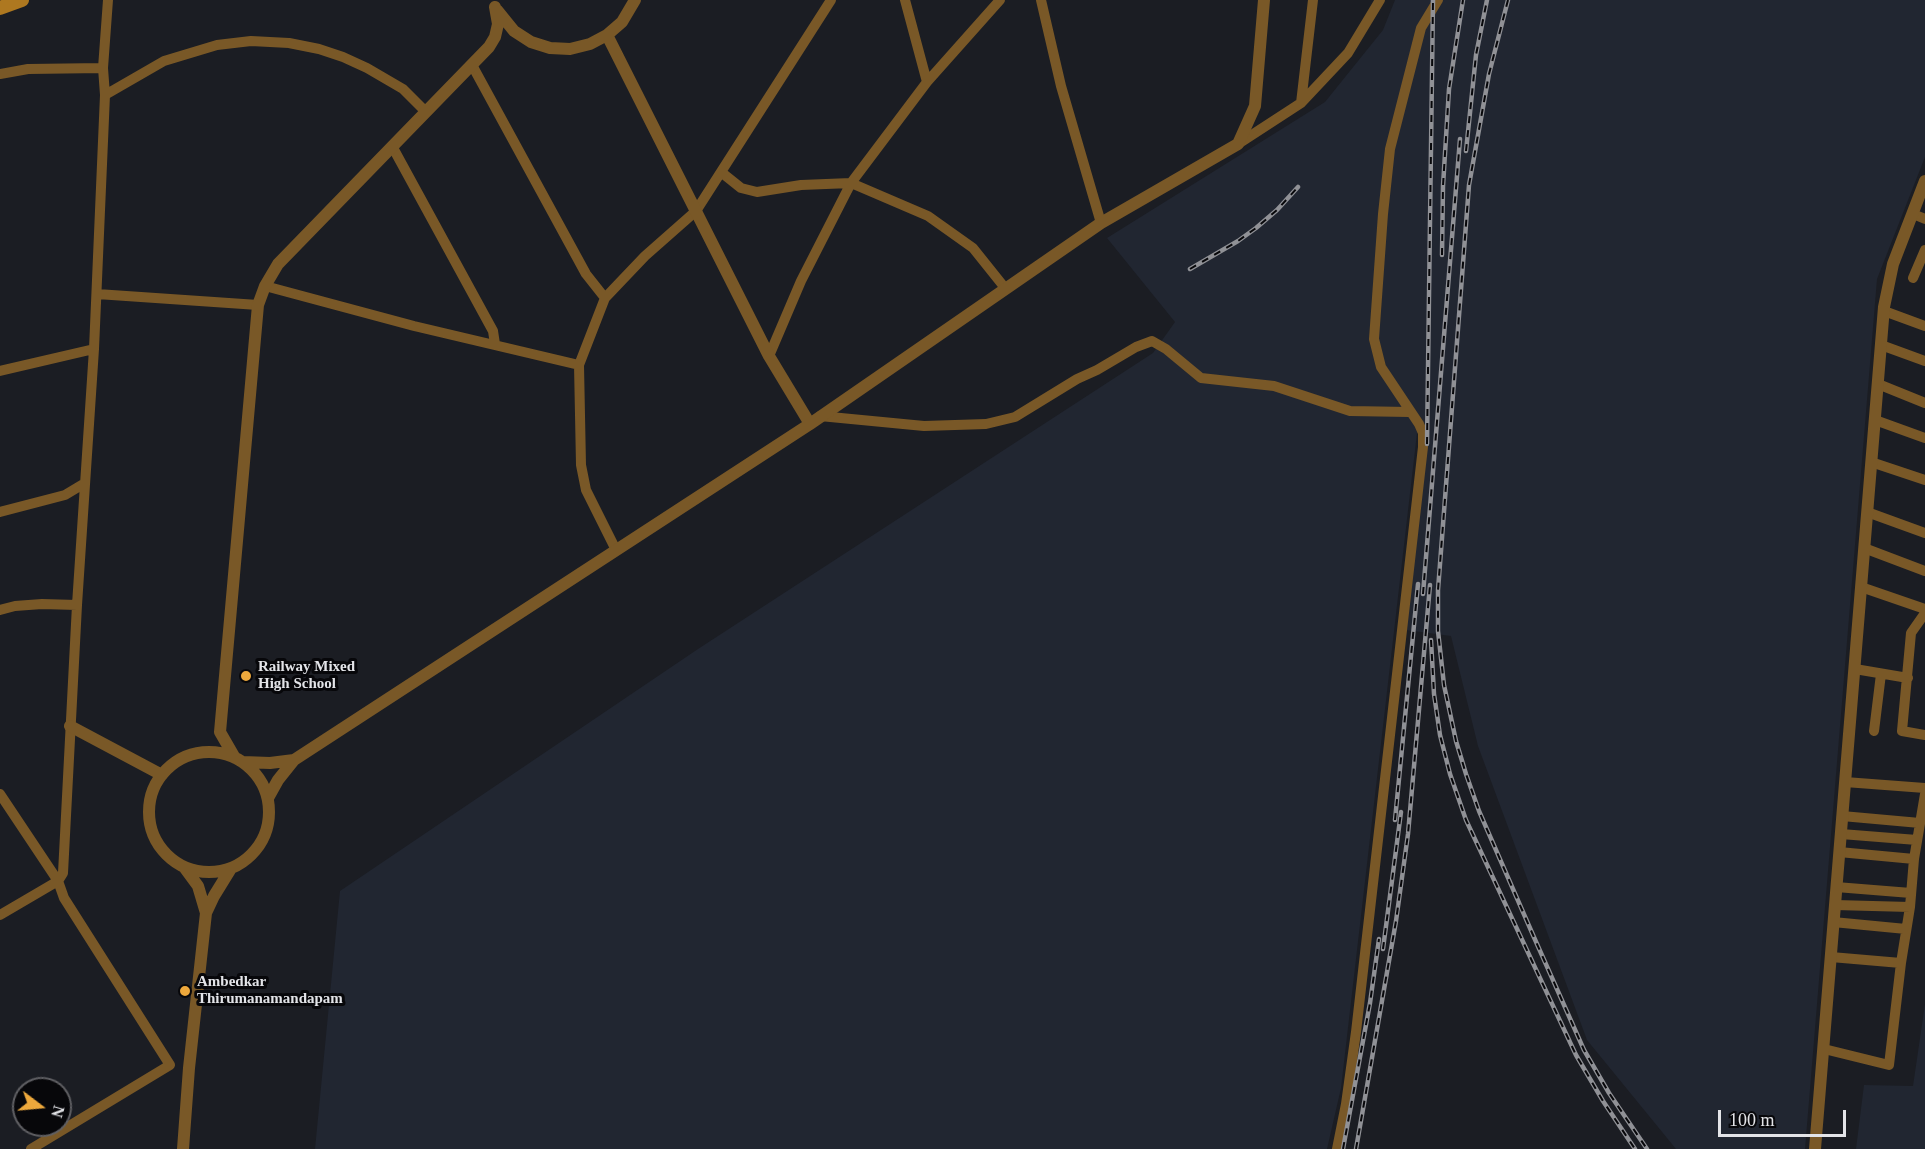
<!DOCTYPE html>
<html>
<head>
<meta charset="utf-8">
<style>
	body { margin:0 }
	#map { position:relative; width:1925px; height:1149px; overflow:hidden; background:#1b1d23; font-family:"Times New Roman",serif }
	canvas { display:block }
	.north { position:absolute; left:12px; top:1077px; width:60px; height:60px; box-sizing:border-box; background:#07070a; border:2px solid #5f5f63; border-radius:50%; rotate:106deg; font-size:16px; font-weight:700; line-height:24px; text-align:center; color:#e3e4e8 }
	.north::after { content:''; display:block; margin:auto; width:21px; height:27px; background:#eda83c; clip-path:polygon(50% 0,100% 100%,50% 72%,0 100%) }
	.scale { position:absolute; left:1718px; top:1110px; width:128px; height:27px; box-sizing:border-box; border:3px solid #e3e4e8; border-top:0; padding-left:8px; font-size:18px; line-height:21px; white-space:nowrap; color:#e3e4e8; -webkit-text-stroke:4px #07070a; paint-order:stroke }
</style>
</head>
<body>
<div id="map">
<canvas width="1925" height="1149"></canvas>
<div class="north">N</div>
<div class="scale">100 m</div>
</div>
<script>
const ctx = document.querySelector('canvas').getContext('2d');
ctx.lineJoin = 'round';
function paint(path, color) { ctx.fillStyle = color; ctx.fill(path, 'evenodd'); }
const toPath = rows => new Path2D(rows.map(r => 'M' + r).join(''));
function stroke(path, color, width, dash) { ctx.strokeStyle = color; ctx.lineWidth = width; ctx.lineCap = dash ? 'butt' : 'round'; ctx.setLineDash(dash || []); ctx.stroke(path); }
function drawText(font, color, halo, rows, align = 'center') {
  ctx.font = font + ' "Times New Roman",serif'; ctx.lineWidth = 6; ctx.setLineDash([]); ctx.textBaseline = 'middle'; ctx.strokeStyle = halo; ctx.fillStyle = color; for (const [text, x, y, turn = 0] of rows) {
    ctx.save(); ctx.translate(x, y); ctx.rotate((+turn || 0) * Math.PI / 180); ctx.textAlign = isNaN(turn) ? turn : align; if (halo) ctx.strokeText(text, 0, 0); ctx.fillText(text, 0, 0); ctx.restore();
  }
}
paint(toPath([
	[1395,0,1925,0,1925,157,1877,279,1805,1149,1676,1149,1587,1040,1478,746,1451,636,1406,630,1426,437,1417,433,1341,1088,1327,1149,315,1149,340,891,698,649,1153,353,1175,322,1107,238,1325,102,1383,30],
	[1925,1004,1925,1149,1856,1149,1864,1085,1913,1086]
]), '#212631');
stroke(toPath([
	[108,0,103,68,105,95,164,61,217,45,251,41,289,43,319,49,343,57,367,68,403,89,426,112],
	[905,0,927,82],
	[1041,0,1061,86,1101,223],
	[472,65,586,274,605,298],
	[0,74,28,69,103,68],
	[1301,103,1313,0],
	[1238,144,1301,103,1348,53,1380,0],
	[392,146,493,331,495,344],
	[721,172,741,188,757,192,801,185,851,183,928,216,973,248,1005,288],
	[1913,214,1925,219],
	[1913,278,1925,250],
	[265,286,414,326,579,365],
	[97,294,258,305],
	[1884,311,1925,326],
	[1881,345,1925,361],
	[769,356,801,281,851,183,927,82,1000,0],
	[0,371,94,349],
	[1878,384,1925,403],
	[820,416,924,426,986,424,1015,417,1077,379,1097,370,1136,347,1152,341,1166,349,1201,378,1274,386,1350,411,1409,412],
	[1875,420,1925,438],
	[1871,462,1925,480],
	[0,512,65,495,85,483],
	[1867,512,1925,533],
	[1864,548,1925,571],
	[616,550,586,490,581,465,579,365,605,298,645,256,696,211,831,0],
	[1861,587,1925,609],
	[0,610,15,606,42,604,77,605],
	[1925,613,1911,633,1902,731,1925,735],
	[1855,669,1908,678],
	[1874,731,1881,674],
	[1845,782,1925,788],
	[0,794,58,881,64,898,170,1065,31,1149],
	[1842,816,1920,823],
	[1841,834,1917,840],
	[1839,852,1914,859],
	[1836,887,1911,893],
	[1835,905,1910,907],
	[0,915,58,881,63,873,77,605,94,349,105,95],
	[1833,922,1906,929],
	[1831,957,1901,963],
	[1824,1049,1889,1065,1901,963,1910,907,1914,859,1925,794],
	[1337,1149,1346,1104,1356,1032,1423,447,1423,433,1419,424,1381,367,1374,339,1383,214,1390,149,1421,28,1438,0]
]), '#795827', 10);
stroke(toPath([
	[497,10,514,31,531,42,550,48,570,49,590,44,607,35,622,22,635,0],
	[607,35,769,356,810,424],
	[70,726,162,775],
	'149 812a60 60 0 1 1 120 0a60 60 0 1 1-120 0Z',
	[235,758,220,732,258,305,265,286,278,264,489,47,495,37,498,24,495,7],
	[243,762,270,763,294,760],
	[268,798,278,780,294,760,810,424,1101,223,1238,144,1255,106,1264,0],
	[184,867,198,886,206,913],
	[183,1149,189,1068,206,913,214,896,230,870],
	[1815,1149,1884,307,1893,264,1925,181]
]), '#795827', 12);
stroke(toPath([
	[0,8,22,0]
]), '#ae7820', 14);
const rail = toPath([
	[1508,0,1489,74,1469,185,1438,590,1438,631,1444,685,1456,741,1466,774,1479,811,1533,935,1584,1050,1609,1093,1647,1149],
	[1466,151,1476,55,1487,0],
	[1442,255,1443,186,1449,89,1463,0],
	[1190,269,1238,241,1256,228,1277,210,1298,187],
	[1427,444,1433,0],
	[1423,594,1460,139],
	[1431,640,1434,694,1440,735,1450,774,1466,820,1576,1055,1603,1101,1635,1149],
	[1395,820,1418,584],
	[1383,949,1401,812],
	[1343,1149,1370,1003,1379,939],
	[1356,1149,1396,921,1408,834,1430,585]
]);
stroke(rail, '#909196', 4.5);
stroke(rail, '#07070a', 2, [7]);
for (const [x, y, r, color] of [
	[246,676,6,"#eda83c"],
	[185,991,6,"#eda83c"]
]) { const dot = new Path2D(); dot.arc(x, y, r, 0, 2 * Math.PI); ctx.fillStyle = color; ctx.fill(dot); stroke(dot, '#07070a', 2); }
drawText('bold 15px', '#e3e4e8', '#07070a', [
	["Railway Mixed",258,667],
	["High School",258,684],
	["Ambedkar",197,982],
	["Thirumanamandapam",197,999]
], 'left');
</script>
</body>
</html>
